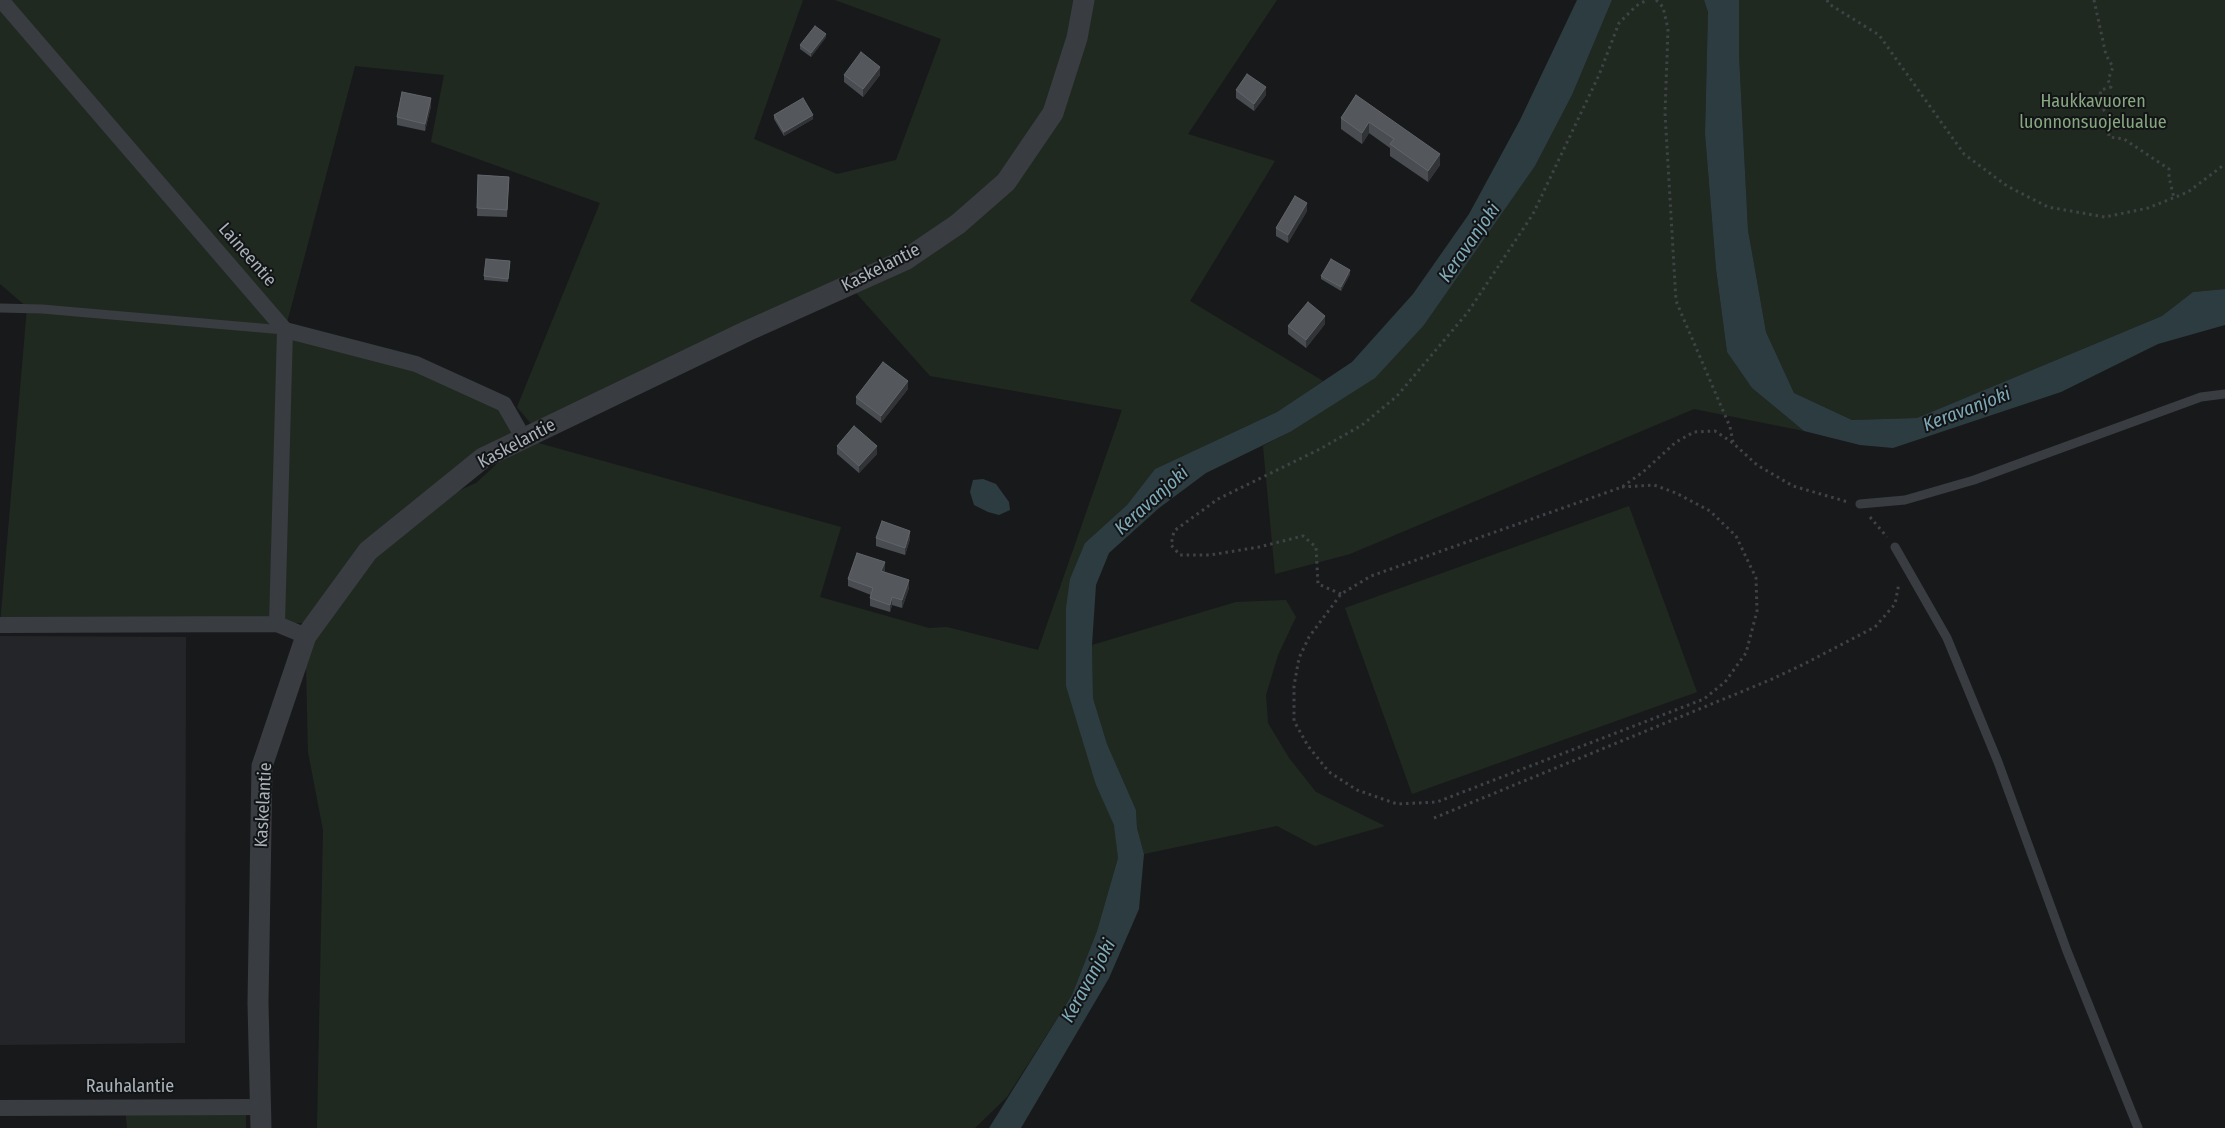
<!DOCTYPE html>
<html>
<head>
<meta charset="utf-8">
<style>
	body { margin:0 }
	canvas { display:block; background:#18191b }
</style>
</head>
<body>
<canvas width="2225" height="1128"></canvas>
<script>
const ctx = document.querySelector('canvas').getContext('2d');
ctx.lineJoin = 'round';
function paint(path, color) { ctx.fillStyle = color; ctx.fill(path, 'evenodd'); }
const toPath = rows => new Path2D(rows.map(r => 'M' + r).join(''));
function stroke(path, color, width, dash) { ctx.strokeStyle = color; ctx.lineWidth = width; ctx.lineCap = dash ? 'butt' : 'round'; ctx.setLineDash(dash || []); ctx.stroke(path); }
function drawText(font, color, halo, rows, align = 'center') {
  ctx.font = font + ' "Fira Sans Condensed",sans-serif'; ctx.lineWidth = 4; ctx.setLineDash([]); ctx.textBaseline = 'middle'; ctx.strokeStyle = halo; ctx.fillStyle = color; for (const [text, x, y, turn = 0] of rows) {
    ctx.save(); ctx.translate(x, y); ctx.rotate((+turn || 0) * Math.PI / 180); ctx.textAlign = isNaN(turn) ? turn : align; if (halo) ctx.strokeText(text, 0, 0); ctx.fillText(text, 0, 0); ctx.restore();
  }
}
paint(toPath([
	[0,636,186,637,185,1043,0,1045]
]), '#242528');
paint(toPath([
	[0,0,803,0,754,139,837,174,896,160,941,39,835,0,1277,0,1188,134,1275,161,1190,301,1323,381,1277,412,1155,469,1127,505,1085,543,1096,785,1115,825,1118,858,1097,931,1072,995,1007,1097,975,1128,317,1128,323,830,308,752,305,623,0,625,27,307,0,284],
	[355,66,444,75,431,142,600,203,517,407,538,432,849,285,930,376,1122,410,1038,650,947,627,929,628,820,597,841,527,524,439,504,404,416,364,285,330],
	[522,441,476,483,425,506],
	[1612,0,1704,0,1708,12,1705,134,1716,269,1727,352,1752,388,1804,431,1694,409,1350,554,1275,574,1263,446,1290,432,1424,325,1535,166,1572,95],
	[1739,0,2225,0,2225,289,2193,292,2162,316,1917,418,1852,420,1794,393,1766,332,1748,230,1739,55],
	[1629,506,1697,692,1412,794,1345,608],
	[1286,600,1296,617,1278,655,1266,695,1268,723,1289,758,1316,792,1385,826,1315,846,1277,826,1144,854,1137,828,1136,810,1107,744,1093,698,1092,645,1236,602],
	[125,1107,246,1107,246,1128,127,1128]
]), '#202920');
paint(toPath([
	[1577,0,1612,0,1572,95,1535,166,1424,325,1375,378,1290,432,1206,473,1159,508,1109,553,1096,585,1092,645,1093,698,1107,744,1136,810,1137,828,1144,854,1139,909,1109,978,1021,1128,989,1128,1072,995,1097,931,1118,858,1114,825,1096,785,1066,686,1066,608,1070,579,1085,543,1127,505,1155,469,1277,412,1352,362,1413,294,1469,214,1520,120],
	[1704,0,1739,0,1739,55,1748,230,1766,332,1794,393,1852,420,1917,418,2162,316,2193,292,2225,289,2225,325,2158,344,2061,392,1893,448,1860,445,1804,431,1752,388,1727,352,1716,269,1705,134,1708,12],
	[983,479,996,484,1009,502,1010,510,999,515,988,512,974,505,970,492,973,480]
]), '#2d3c40');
stroke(toPath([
	[1656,0,1663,7,1668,29,1665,113,1676,301,1730,427,1733,442],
	[1827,0,1829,4,1879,35,1964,154,2007,186,2048,207,2105,217,2148,208,2188,192,2225,164],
	[2094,0,2106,55,2113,67,2108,80,2111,87,2101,90,2098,103,2108,115,2109,137,2124,139,2169,169,2169,177,2174,198],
	[1622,487,1654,485,1676,493,1710,511,1736,536,1756,578,1757,611,1746,653,1725,682,1704,699,1437,802,1397,804,1357,790,1329,772,1308,746,1294,721,1294,686,1299,658,1309,637,1341,594,1371,576,1622,487,1643,472,1676,442,1694,432,1715,431,1733,443,1757,465,1793,486,1848,502],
	[1870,517,1887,537],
	[1341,594,1318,584,1316,547,1303,536,1259,547,1210,555,1180,555,1171,545,1174,531,1218,499,1320,449,1362,425,1397,396,1468,312,1533,214,1599,75,1619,23,1636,6,1647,0],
	[1434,818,1770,680,1804,664,1875,627,1895,604,1899,583]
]), '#3f4347', 3, [2.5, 4]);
stroke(toPath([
	[0,308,42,309,284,330],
	[1860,504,1905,500,1974,480,2201,397,2225,394],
	[1895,547,1947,638,1998,762,2067,951,2138,1128]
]), '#393c40', 9);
stroke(toPath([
	[1,0,285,330,416,364,504,404,524,439],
	[277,624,285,330],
	[0,625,277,624,306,636],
	[0,1108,261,1107]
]), '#393c40', 16);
stroke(toPath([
	[261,1128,258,1003,262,766,306,636,368,551,483,458,747,331,905,260,958,224,1006,182,1053,113,1077,38,1084,0]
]), '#393c40', 21);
paint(toPath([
	[826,37,811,57,800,49,800,45],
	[844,75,880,75,863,97,844,82],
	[1236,90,1266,95,1254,111,1236,98],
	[1356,95,1440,165,1428,182,1390,156,1390,148,1369,133,1362,144,1341,129,1341,118],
	[431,106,425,131,397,125,397,117],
	[774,115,813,119,784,136,774,119],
	[478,175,509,177,507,217,477,216],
	[1307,211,1288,243,1276,236,1276,228],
	[510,261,508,282,484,280,484,276],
	[1350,274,1341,291,1321,279,1321,276],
	[1325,324,1306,348,1288,334,1288,326],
	[908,389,881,423,856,404,856,397],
	[837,446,877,454,859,473,837,454],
	[876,538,910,539,905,555,876,546],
	[885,570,884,572,909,588,902,608,892,605,890,612,870,606,870,598,871,595,848,586,848,579]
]), '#494c50');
paint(toPath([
	[826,34,826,37,811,57,811,53],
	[880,67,880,75,863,97,863,89],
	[1266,87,1266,95,1254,111,1254,104],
	[431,98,431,106,425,131,425,124],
	[813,115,813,119,784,136,784,132],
	[1369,122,1369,133,1362,144,1362,133],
	[1440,154,1440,165,1428,182,1428,171],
	[1307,203,1307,211,1288,243,1288,235],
	[1350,270,1350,274,1341,291,1341,287],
	[1325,316,1325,324,1306,348,1306,340],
	[908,381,908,389,881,423,881,416],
	[877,446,877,454,859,473,859,466],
	[910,531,910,539,905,555,905,548],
	[885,562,885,570,881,579,881,571],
	[909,580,909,588,902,608,902,600],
	[892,597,892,605,890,612,890,605]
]), '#313336');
const building = toPath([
	[815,26,826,34,811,53,800,45,815,26],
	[861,52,880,67,863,89,844,75,861,52],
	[1247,74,1266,87,1254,104,1236,90,1247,74],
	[402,92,431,98,425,124,397,117,402,92],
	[1356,95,1440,154,1428,171,1390,144,1394,139,1369,122,1362,133,1341,118,1356,95],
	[803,98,813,115,784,132,774,115,803,98],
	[478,175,509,177,507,210,477,208,478,175],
	[1295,196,1307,203,1288,235,1276,228,1295,196],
	[486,259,510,261,508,279,484,276,486,259],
	[1331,259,1350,270,1341,287,1321,276,1331,259],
	[1308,302,1325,316,1306,340,1288,326,1308,302],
	[883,362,908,381,881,416,856,397,883,362],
	[854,426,877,446,859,466,837,446,854,426],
	[882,521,910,531,905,548,876,538,882,521],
	[857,553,885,562,881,571,909,580,902,600,892,597,890,605,870,598,873,588,848,579,857,553]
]);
paint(building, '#54575c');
stroke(building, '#61656a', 1);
drawText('18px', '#86a780', '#131416', [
	["Haukkavuoren",2093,102],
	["luonnonsuojelualue",2093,123]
]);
drawText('18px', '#aab3bb', '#131416', [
	["Laineentie",247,255,49],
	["Kaskelantie",881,268,-27],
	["Kaskelantie",517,444,-28],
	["Kaskelantie",264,805,-87],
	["Rauhalantie",130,1087]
]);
drawText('italic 19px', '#7faab8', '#131416', [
	["Keravanjoki",1470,243,-55],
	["Keravanjoki",1967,410,-21],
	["Keravanjoki",1152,501,-42],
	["Keravanjoki",1089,981,-61]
]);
</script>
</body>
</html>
